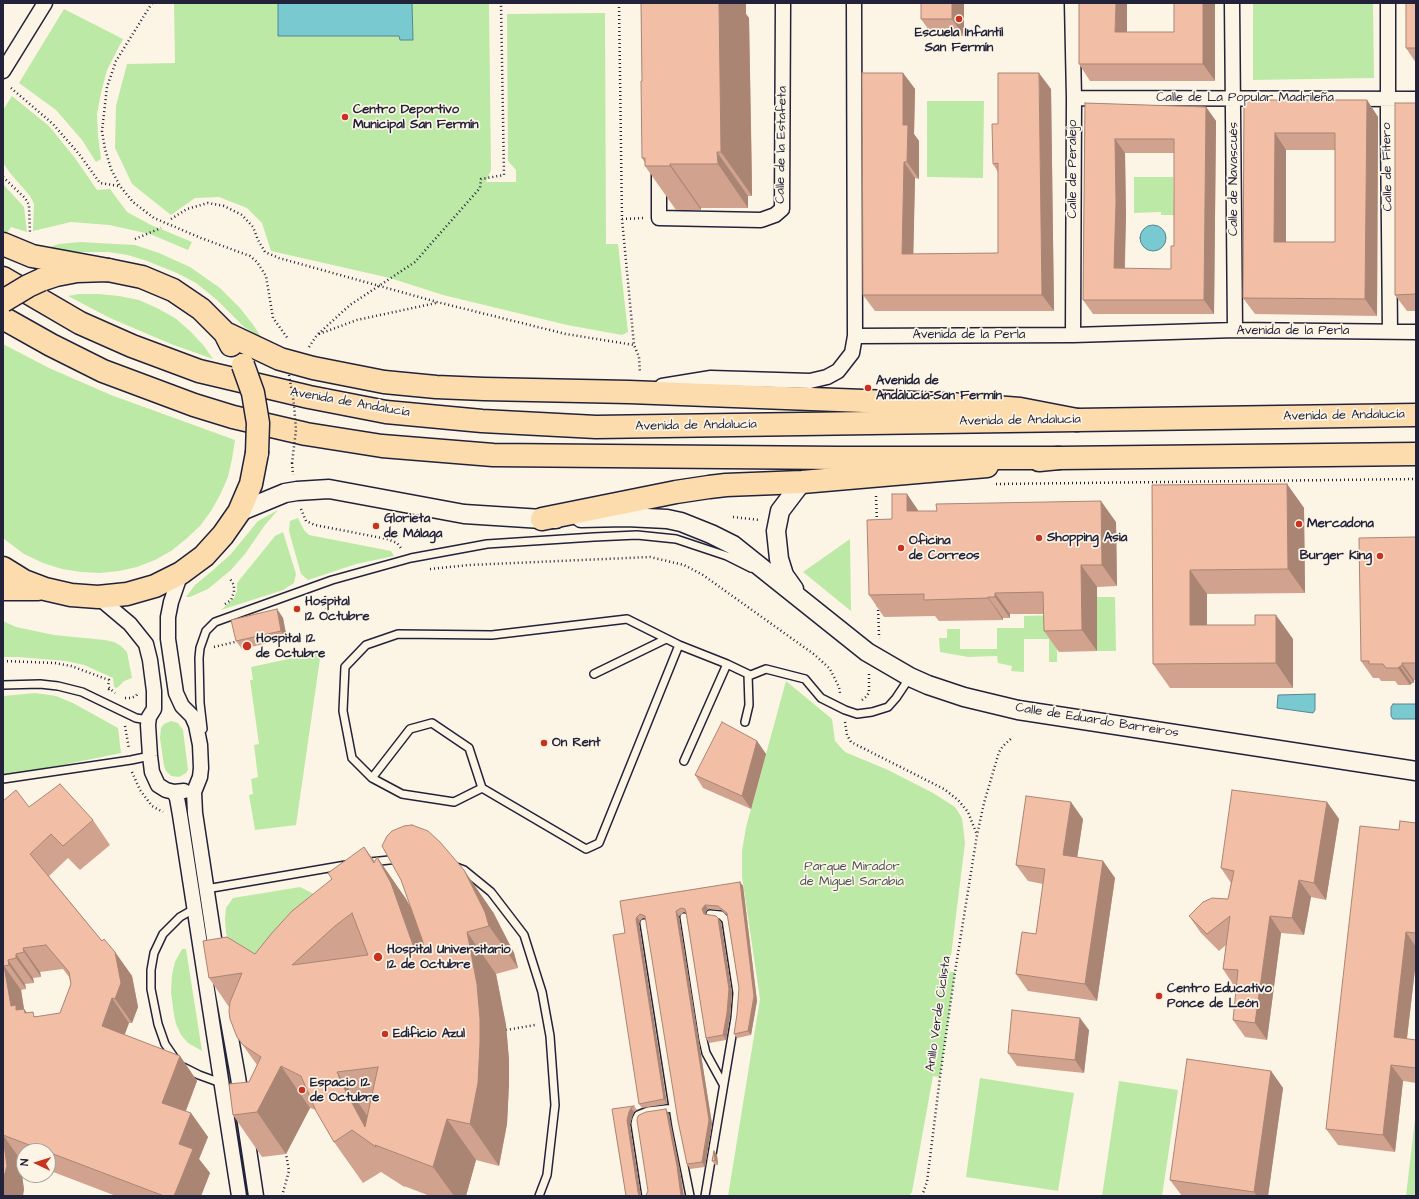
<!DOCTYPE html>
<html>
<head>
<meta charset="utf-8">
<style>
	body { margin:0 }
	#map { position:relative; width:1419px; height:1199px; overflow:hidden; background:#fcf5e5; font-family:"Architects Daughter",sans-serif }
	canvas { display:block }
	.frame { position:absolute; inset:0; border:4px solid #22223b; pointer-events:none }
	.north { position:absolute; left:16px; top:1143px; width:40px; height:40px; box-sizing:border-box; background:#fcf5e5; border:1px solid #a5a1a1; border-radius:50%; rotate:274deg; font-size:11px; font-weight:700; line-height:16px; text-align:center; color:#22223b }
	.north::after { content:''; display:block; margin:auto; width:14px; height:18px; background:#c8321e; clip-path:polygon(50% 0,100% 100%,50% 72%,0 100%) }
</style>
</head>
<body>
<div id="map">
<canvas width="1419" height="1199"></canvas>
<div class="frame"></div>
<div class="north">N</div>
</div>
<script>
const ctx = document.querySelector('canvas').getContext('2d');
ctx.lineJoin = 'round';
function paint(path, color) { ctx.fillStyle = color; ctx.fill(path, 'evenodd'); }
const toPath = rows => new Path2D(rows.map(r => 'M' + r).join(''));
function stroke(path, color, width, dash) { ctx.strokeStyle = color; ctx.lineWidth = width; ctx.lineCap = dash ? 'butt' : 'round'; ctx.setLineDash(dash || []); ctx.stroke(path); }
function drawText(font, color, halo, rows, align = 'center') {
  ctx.font = font + ' "Architects Daughter",sans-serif'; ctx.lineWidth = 3.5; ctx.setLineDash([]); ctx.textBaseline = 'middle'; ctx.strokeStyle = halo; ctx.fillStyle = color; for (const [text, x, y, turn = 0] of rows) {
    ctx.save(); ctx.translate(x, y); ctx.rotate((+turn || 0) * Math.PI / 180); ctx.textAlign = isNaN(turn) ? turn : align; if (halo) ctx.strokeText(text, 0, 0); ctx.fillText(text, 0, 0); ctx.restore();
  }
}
paint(toPath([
	[174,3,489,3,491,170,486,182,516,182,516,170,508,161,507,14,605,13,606,244,618,244,628,332,622,335,567,325,443,295,390,278,271,251,262,223,247,208,219,197,195,198,171,215,132,184,115,148,116,106,127,64,175,63],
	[1253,3,1373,3,1374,78,1253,80],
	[64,9,123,39,107,70,101,93,97,114,98,136,101,159,96,162,82,140,56,110,19,83],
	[12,96,49,126,75,158,97,190,110,189,127,212,151,225,192,242,188,250,150,234,109,225,71,222,33,231,34,204,30,196,10,173,3,163,3,110],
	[927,101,984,101,983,178,927,177],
	[1134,177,1173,177,1174,215,1161,215,1161,212,1134,213],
	[3,184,24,207,27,232,11,227,6,235,3,234],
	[80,242,135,245,159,253,190,267,220,288,240,308,254,326,261,337,244,327,217,300,196,283,177,273,147,261,128,255,108,252,74,252,40,250,59,244],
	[79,294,99,294,119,296,139,300,157,308,175,318,190,331,204,346,213,359,171,344,110,318,68,296],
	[3,344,49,368,111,395,235,440,232,459,228,477,220,495,211,511,200,526,186,539,171,551,155,560,137,567,119,571,100,573,81,572,62,569,43,563,24,554,8,542,3,538],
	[278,510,265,525,245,554,231,570,208,589,190,597,186,597,195,585,212,571,230,555,258,521],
	[298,518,304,530,309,535,391,551,394,556,356,564,308,580,301,574,289,531,290,521],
	[283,532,296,574,294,583,283,590,221,610,234,598,237,591,237,583,275,536],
	[850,539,851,611,803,572],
	[1097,597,1115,597,1116,651,1097,651],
	[1057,615,1057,662,1049,662,1049,639,1024,639,1024,672,1011,671,1012,666,998,663,997,656,968,657,940,652,939,638,947,638,947,629,960,629,960,649,997,649,997,628,1024,628,1024,616],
	[3,621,16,627,54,635,105,640,114,642,121,646,127,652,132,678,124,681,117,688,114,687,113,678,84,665,66,661,18,657,3,657],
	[321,652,296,825,255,830,249,795,253,794,251,779,258,777,254,745,259,744,250,680,253,680,251,667],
	[786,681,832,719,835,741,845,752,888,770,933,793,955,807,962,818,965,843,949,972,955,972,940,1077,933,1076,912,1192,909,1196,728,1196,760,999,742,877,742,851,746,827],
	[35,693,56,696,73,703,118,728,121,753,3,777,3,696],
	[171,721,178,723,183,730,188,770,186,773,179,777,171,776,166,771,164,766,160,738,161,728,164,724],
	[300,887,312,893,325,905,292,1008,228,939,226,933,225,919,226,908,233,898],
	[182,949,186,949,202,1051,188,1043,181,1035,176,1024,174,1015,171,992,172,975,175,962],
	[980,1078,1074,1093,1058,1191,966,1177],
	[1119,1081,1178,1090,1162,1196,1102,1196],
	[1416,1110,1416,1196,1406,1196]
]), '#bde9a6');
const water = toPath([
	[278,3,412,3,413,40,400,40,399,36,278,36,278,3],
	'1140 238a13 13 0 1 1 26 0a13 13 0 1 1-26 0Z',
	[1315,694,1315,710,1313,713,1277,708,1278,695,1315,694],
	[1393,704,1416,704,1416,719,1393,719,1391,716,1391,707,1393,704]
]);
paint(water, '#78c9d0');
stroke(water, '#568694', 1);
const service = toPath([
	[594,674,666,639],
	[748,674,751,675,766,669,805,679,821,698,845,710,857,714,872,712,888,707,896,698,910,677],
	[3,685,40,684,58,686,82,692,136,718,142,719,149,717],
	[203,729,200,703,199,658,200,648,206,631,215,622,332,580,411,558,487,544,594,537,637,535,676,539,727,556,751,568],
	[684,761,727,664],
	[372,778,410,729,432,723,469,748,482,788,586,849,599,843,679,645],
	[3,779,131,760,150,756],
	[482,788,454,802,402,794,372,778,352,758,343,711,345,667,366,645,398,634,492,635,627,619,679,645,727,664,748,674,749,705,745,722],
	[370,862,399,859],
	[456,867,464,870,491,892,524,935,542,992,550,1036,555,1105,547,1175,539,1196],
	[206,886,212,888,346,865],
	[684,917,703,1040,706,1053,723,1084],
	[644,923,676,1126,690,1196],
	[176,1060,165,1044,158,1024,151,989,151,970,154,953,163,934,180,917,194,909],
	[183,1067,199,1075,221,1083],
	[646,1196,635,1124,636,1119,638,1115,648,1111,674,1108],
	[705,1196,735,1018,737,993,726,920,721,915,710,914]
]);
const minor = toPath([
	[1072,3,1074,98,1073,335],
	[1232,3,1235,330],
	[1388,3,1388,127,1390,331],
	[3,71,45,3],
	[1074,98,1416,99],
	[659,167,659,218,761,220,775,215,782,209,783,3],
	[855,336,1073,335,1235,330,1416,332],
	[662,386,711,378,810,381,827,377,838,371,852,353,855,336,854,3],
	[181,573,171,602,168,617,168,639,176,693,182,706,192,716,196,725,200,745,201,768,200,777,194,792,195,813,217,958],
	[98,597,130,624,146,644,150,660,154,691,154,709,149,717,148,725,150,756,152,772,158,785,166,790,174,792,184,791],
	[174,792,177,798,180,815,239,1196],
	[221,982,238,1077,256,1196]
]);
const tertiary = toPath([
	[239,512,285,493,297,491,329,489,464,514,542,519,556,519],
	[581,518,626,517,667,519,681,522,711,534,733,545,867,652,910,677,928,685,964,697,1018,710,1416,771],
	[794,589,784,575,779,559,776,531,780,511,802,482]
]);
const primary = toPath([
	[41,280,56,275,77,271,108,270,142,277,173,290,201,309,225,333,231,345],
	[225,333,280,359,313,368,384,382,436,387,484,389,629,392,968,405,1020,409,1077,420,1416,415],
	[1039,460,1059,458,1416,454],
	[542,519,676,492,709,487,726,485,802,482,987,466],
	[3,568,24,581,45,589,71,595,98,597,127,594,155,586,181,573,204,556,223,535,239,512,251,484,257,453],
	[3,589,38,589]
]);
const trunk = toPath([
	[3,244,32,256,108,270],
	[3,278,80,323,132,346,199,371,309,397,386,412,482,421,596,427,1077,420],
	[3,318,51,345,103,371,194,405,233,417,306,434,382,446,493,455,839,458,1059,458]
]);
stroke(service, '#22223b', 10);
stroke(minor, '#22223b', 17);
stroke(tertiary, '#22223b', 21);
stroke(primary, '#22223b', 25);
stroke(trunk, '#22223b', 25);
stroke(toPath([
	[152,3,116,61,107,87,102,131,105,149,111,169,120,186,133,202,154,218,201,238,250,256,257,262,266,276,273,318,288,339],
	[619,3,622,219,634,345,639,357,640,373],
	[11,88,53,124,79,154,100,183,119,186],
	[3,177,25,198,29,205,30,234],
	[171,219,187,209,208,203,224,206,242,215,253,227,258,240,265,252,279,258,437,302,566,334,634,345],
	[622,219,644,218],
	[135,239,161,228],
	[319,334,357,320,436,303],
	[309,347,317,335,350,305,415,262,480,188,481,179,504,175,501,3],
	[292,463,293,475],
	[996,484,1416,479],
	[876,496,877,523],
	[301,509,306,521,315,525,387,539,397,543,401,548],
	[733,517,760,520],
	[430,569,469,565,650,557,684,565,703,575,815,655,830,669,839,687,840,693],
	[325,596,328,616],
	[225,604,231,600,234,592,234,585,230,579],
	[878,606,879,635,880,638],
	[214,647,239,641],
	[3,661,55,663,71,666,109,680,108,687],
	[109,690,108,687,115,693],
	[125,698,131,698,136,696,138,693],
	[862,700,867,696,869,692,869,673],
	[845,722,847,735,851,742,944,789,958,800,968,812,977,835],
	[125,726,129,749],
	[132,772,140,790,152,806,163,812],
	[506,1030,535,1025],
	[282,1196,289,1171,286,1154],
	[922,1196,927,1182,940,1077,955,972,977,835,984,803,999,752,1003,746,1013,737]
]), '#22223b', 2.5, [1, 3]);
stroke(service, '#fcf5e5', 7);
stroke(minor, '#fcf5e5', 14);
stroke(tertiary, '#fcf5e5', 18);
stroke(primary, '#fcdcac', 22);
stroke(trunk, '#fcdcac', 22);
const primaryBridge = toPath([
	[3,301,28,286,41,280],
	[243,365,253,393,258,423,257,453]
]);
stroke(primaryBridge, '#22223b', 25, []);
stroke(toPath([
	[289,375,294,404,296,430,292,463]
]), '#22223b', 2.5, [1, 3]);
stroke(primaryBridge, '#fcdcac', 22);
paint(toPath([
	[641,3,745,3,746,5,746,14,749,18,752,177,752,196,748,196,748,208,701,208,701,210,676,210,645,166,645,163,642,158,642,81],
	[964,3,964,36,933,36,921,19],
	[1174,3,1215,81,1090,81,1079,64,1127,32,1174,32],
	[1416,3,1416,63,1406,48],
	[903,73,915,89,914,134,919,141,919,179,915,178,913,254,998,253,998,172,993,164,998,124,1051,89,1054,311,875,311,863,295],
	[1244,100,1367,100,1378,117,1377,316,1255,314,1243,298],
	[1286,150,1335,150,1335,242,1286,242],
	[1085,103,1206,107,1216,121,1214,314,1093,314,1083,300],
	[1125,153,1174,153,1174,246,1171,269,1125,269,1126,216],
	[1416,103,1416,311,1407,311,1395,295],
	[1287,484,1304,508,1305,593,1207,594,1207,625,1293,639,1293,688,1170,688,1153,664,1152,485],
	[907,494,918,511,1116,522,1117,586,1097,587,1097,651,1059,652,1044,631,1044,614,1010,614,1010,618,1003,618,1003,620,939,621,935,616,884,617,869,595,892,519],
	[1416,537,1416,680,1414,680,1414,683,1412,683,1410,685,1398,685,1395,681,1381,681,1379,678,1373,678,1361,661],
	[277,609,283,618,287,639,242,649,236,641],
	[757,741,766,754,751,809,703,788,695,775],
	[3,801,29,807,93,820,110,845,80,870,68,858,49,876,102,941,115,952,132,976,138,1007,132,1023,129,1023,124,1035,180,1056,197,1081,186,1111,191,1113,208,1137,199,1159,210,1173,201,1196,116,1196,48,1170,48,1151,24,1151,24,1161,20,1159,24,1190,3,1196],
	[63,969,69,977,71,984,60,1013,36,1017,27,1013,24,1009,21,990,26,989,25,984,34,983,33,978,41,977,40,972],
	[1327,802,1339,819,1326,900,1311,897,1304,935,1281,933,1267,1040,1245,1037,1233,1020,1237,986,1234,986,1223,969,1226,945,1219,951,1201,933,1189,916,1228,899,1231,883,1221,868],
	[1083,819,1077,858,1103,861,1115,878,1097,1001,1028,991,1016,974,1036,934,1043,884,1028,881,1016,865],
	[1416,823,1416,961,1407,1039,1416,1040,1416,1083,1403,1081,1395,1152,1338,1145,1326,1129,1399,830],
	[364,847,375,862,377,857,406,899,410,906,493,912,514,953,518,968,496,974,506,1025,509,1060,509,1084,507,1124,499,1166,476,1160,466,1196,430,1196,404,1186,406,1188,381,1172,363,1183,334,1142,316,1110,310,1108,286,1154,262,1157,233,1115,257,1065,237,1037,229,1007,209,978,255,954],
	[740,882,743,886,757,1001,751,1035,737,1038,734,1034,737,1014,739,988,727,915,721,910,708,909,705,913,706,914,718,918,721,922,732,993,730,1017,726,1040,709,1043,706,1038,686,913,684,912,679,916,712,1124,705,1167,690,1169,687,1164,646,919,643,918,640,921,639,924,667,1104,642,1108,639,1104,625,933,620,901],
	[1089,1030,1084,1073,1017,1066,1008,1053],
	[1271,1071,1283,1088,1268,1196,1182,1196,1170,1180],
	[634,1106,637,1110,634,1112,632,1117,630,1125,641,1196,626,1196,612,1109],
	[714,1151,717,1155,718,1165,715,1165,712,1161]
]), '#d1a38f');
paint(toPath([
	[719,3,745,3,746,5,746,14,749,18,752,196,721,152],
	[952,3,964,3,964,36,952,19],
	[1116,3,1127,3,1127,49,1115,32],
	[1203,3,1215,3,1215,81,1203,64],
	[903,73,915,89,914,134,919,141,919,179,907,162,903,125],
	[1039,73,1051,89,1054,311,1042,295],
	[1367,100,1378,117,1377,316,1365,299],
	[1206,107,1216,121,1214,314,1204,300],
	[1275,133,1286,150,1286,258,1274,242],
	[1115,139,1125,153,1126,216,1124,283,1114,268],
	[717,152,748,196,748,208,718,164],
	[904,162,915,178,913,271,902,254],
	[670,164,701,208,701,210,670,166],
	[1287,484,1304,508,1305,593,1288,569],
	[907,494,922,516,907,511],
	[1101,501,1116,522,1117,586,1102,565],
	[1081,565,1097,587,1097,651,1082,630],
	[1190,570,1207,594,1207,649,1190,625],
	[995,593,1010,614,1010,618,995,597],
	[988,597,1003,618,1003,620,988,598],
	[277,609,283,618,287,639,281,631],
	[1276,615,1293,639,1293,688,1276,663],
	[1402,663,1414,680,1414,683,1402,666],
	[1400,666,1412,683,1410,685,1398,668],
	[757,741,766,754,751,809,742,796],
	[1071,802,1083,819,1075,872,1063,855],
	[1327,802,1339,819,1326,900,1314,883],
	[364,847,393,888,377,857,406,899,420,925,442,987,413,945,374,863],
	[1103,861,1115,878,1097,1001,1085,984],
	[464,870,493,912,514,953,518,968,489,926],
	[1299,880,1311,897,1304,935,1292,918],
	[740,882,743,886,757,1001,751,1035,748,1031],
	[705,905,708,909,705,913,707,918,702,909],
	[676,911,679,916,712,1124,705,1167,702,1162],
	[1270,916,1281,933,1267,1040,1255,1023],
	[637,917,640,921,639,924,667,1104,664,1099,636,919],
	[718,918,721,922,732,993,730,1017,726,1040,723,1035],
	[467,932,496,974,506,1025,509,1060,509,1084,507,1124,499,1166,470,1124],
	[1406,932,1416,947,1416,961,1405,1054,1394,1037],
	[23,948,40,972,41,977,24,952],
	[115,952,132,976,138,1007,132,1023,115,999],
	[16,954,33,978,34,983,16,958],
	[8,960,25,984,26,989,9,965],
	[4,966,21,990,24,1009,41,1033,11,1006],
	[112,998,129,1023,119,1050,102,1026],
	[1080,1018,1089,1030,1084,1073,1075,1060],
	[180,1056,197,1081,179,1128,162,1103],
	[1391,1065,1403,1081,1395,1152,1383,1135],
	[281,1066,310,1108,286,1154,257,1112],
	[1271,1071,1283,1088,1268,1196,1257,1196,1254,1192],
	[337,1072,366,1114,374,1132,365,1127,345,1090],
	[631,1108,634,1112,632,1117,630,1125,641,1196,640,1196,638,1192,627,1120,629,1112],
	[666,1109,669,1114,680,1170,684,1196,681,1196],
	[191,1113,208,1137,199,1159,210,1173,201,1196,174,1196,179,1144],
	[447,1119,476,1160,466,1196,454,1196,433,1167],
	[3,1135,20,1159,24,1190,23,1196,3,1196],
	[714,1151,717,1155,718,1165,715,1160]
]), '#aa8574');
const building = toPath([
	[641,3,719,3,721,152,717,152,718,164,670,164,670,166,645,166,645,158,642,158,641,81,642,81,641,3],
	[921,3,952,3,952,19,921,19,921,3],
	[1079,3,1116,3,1115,32,1174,32,1174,3,1203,3,1203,64,1079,64,1079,3],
	[1406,3,1416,3,1416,48,1406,48,1406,3],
	[862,73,903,73,903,125,908,125,907,162,904,162,902,254,998,253,998,163,993,164,992,124,998,124,998,73,1039,73,1042,295,863,295,862,73],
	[1244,100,1367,100,1365,299,1243,298,1244,100],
	[1275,133,1335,133,1335,242,1274,242,1275,133],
	[1085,103,1206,107,1204,300,1083,300,1085,103],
	[1115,139,1174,139,1174,246,1171,246,1171,269,1114,268,1116,202,1115,139],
	[1395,103,1416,103,1416,294,1395,295,1395,103],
	[1287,484,1288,569,1190,570,1190,625,1255,625,1255,615,1276,615,1276,663,1153,664,1152,485,1287,484],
	[892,494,907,494,907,511,937,511,936,504,1101,501,1102,565,1081,565,1082,630,1044,631,1043,592,995,593,995,597,988,597,988,598,924,600,924,594,869,595,867,520,892,519,892,494],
	[1416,537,1416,663,1402,663,1402,666,1400,666,1398,668,1386,668,1383,664,1369,664,1369,661,1361,661,1359,538,1416,537],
	[277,609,281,631,236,641,231,620,277,609],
	[722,722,757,741,742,796,695,775,722,722],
	[60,784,93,820,63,846,51,834,30,854,102,941,104,939,115,952,121,983,115,999,112,998,102,1026,180,1056,162,1103,191,1113,179,1144,193,1149,174,1196,164,1196,48,1152,48,1151,45,1151,3,1135,3,801,16,790,29,807,60,784],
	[46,945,69,972,71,984,60,1013,34,1017,33,1012,25,1013,24,1009,16,1010,16,1005,11,1006,4,966,9,965,8,960,16,958,16,954,24,952,23,948,46,945],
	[1232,790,1327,802,1314,883,1299,880,1292,918,1270,916,1255,1023,1233,1020,1238,970,1223,969,1230,916,1207,934,1189,916,1203,902,1212,898,1228,899,1234,871,1221,868,1232,790],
	[1026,796,1071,802,1063,855,1103,861,1085,984,1016,974,1022,932,1036,934,1045,869,1016,865,1026,796],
	[1400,821,1416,823,1416,933,1406,932,1394,1037,1416,1040,1416,1068,1391,1065,1383,1135,1326,1129,1360,826,1399,830,1400,821],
	[412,825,428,831,440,842,464,870,485,912,489,926,467,932,477,984,480,1019,480,1043,478,1083,470,1124,447,1119,433,1167,375,1145,376,1147,352,1130,334,1142,316,1111,301,1076,281,1066,257,1112,233,1115,229,1084,249,1082,261,1057,243,1045,237,1037,230,1019,229,1011,230,1002,242,973,209,978,203,941,227,937,255,954,271,934,292,911,332,879,328,873,364,847,374,863,377,857,391,883,413,945,417,948,420,948,423,945,423,942,401,880,382,846,387,836,392,831,404,826,412,825],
	[352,913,368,955,292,965,335,926,352,913],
	[378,1067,365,1127,345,1090,337,1072,378,1067],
	[740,882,754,996,748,1031,734,1034,737,1014,739,988,727,913,718,906,705,905,702,909,704,914,716,916,718,918,729,989,727,1013,723,1035,706,1038,686,912,685,909,681,908,676,911,709,1120,702,1162,687,1164,678,1121,645,916,640,914,637,917,636,919,664,1099,639,1104,613,935,625,933,620,901,740,882],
	[1012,1010,1080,1018,1075,1060,1008,1053,1012,1010],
	[1187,1059,1271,1071,1254,1192,1170,1180,1187,1059],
	[634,1106,631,1108,629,1112,627,1120,638,1192,639,1195,642,1196,626,1196,612,1109,634,1106],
	[666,1109,677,1166,681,1196,645,1196,646,1195,648,1191,637,1120,638,1116,639,1115,646,1112,666,1109],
	[3,1137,7,1166,3,1180,3,1137],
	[714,1151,715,1160,712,1161,714,1151]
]);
paint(building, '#f3bea6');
stroke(building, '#aa8574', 1);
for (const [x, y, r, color] of [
	[959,19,4,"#c8321e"],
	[345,117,4,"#c8321e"],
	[868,388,4,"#c8321e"],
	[1299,524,4,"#c8321e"],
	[376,526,4,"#c8321e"],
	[1039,538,4,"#c8321e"],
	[901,548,4,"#c8321e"],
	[1380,556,4,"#c8321e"],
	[297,609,4,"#c8321e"],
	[247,646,5,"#c8321e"],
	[544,743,4,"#c8321e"],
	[378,957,5,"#c8321e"],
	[1159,996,4,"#c8321e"],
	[385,1034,4,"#c8321e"],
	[302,1090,4,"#c8321e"]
]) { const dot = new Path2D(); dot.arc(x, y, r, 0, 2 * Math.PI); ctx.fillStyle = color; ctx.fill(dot); stroke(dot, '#fcf5e5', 1.5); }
drawText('bold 13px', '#22223b', '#fcf5e5', [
	["Escuela Infantil",959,33,"center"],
	["San Fermín",959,48,"center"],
	["Centro Deportivo",353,110],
	["Municipal San Fermín",353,125],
	["Avenida de",876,381],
	["Andalucía-San Fermín",876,396],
	["Glorieta",384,519],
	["de Málaga",384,534],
	["Mercadona",1307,524],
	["Shopping Asia",1047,538],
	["Oficina",909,541],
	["de Correos",909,556],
	["Burger King",1372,556,"right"],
	["Hospital",305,602],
	["12 Octubre",305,617],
	["Hospital 12",256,639],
	["de Octubre",256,654],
	["On Rent",552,743],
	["Hospital Universitario",387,950],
	["12 de Octubre",387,965],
	["Centro Educativo",1167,989],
	["Ponce de León",1167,1004],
	["Edificio Azul",393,1034],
	["Espacio 12",310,1083],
	["de Octubre",310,1098]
], 'left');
drawText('13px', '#22223b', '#fcf5e5', [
	["Calle de La Popular Madrileña",1245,98],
	["Calle de la Estafeta",782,145,-89],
	["Calle de Fitero",1388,167,-91],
	["Calle de Peralejo",1073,169,-90],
	["Calle de Navascués",1234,179,-90],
	["Avenida de la Perla",1293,331],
	["Avenida de la Perla",969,335],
	["Avenida de Andalucía",350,403,10],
	["Avenida de Andalucía",1344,416,-1],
	["Avenida de Andalucía",1020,421,-1],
	["Avenida de Andalucía",696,426,-1],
	["Calle de Eduardo Barreiros",1097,721,9],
	["Anillo Verde Ciclista",939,1014,-82]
]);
drawText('13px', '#495456', '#fcf5e5', [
	["Parque Mirador",852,867],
	["de Miguel Sarabia",852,882]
]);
</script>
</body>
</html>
